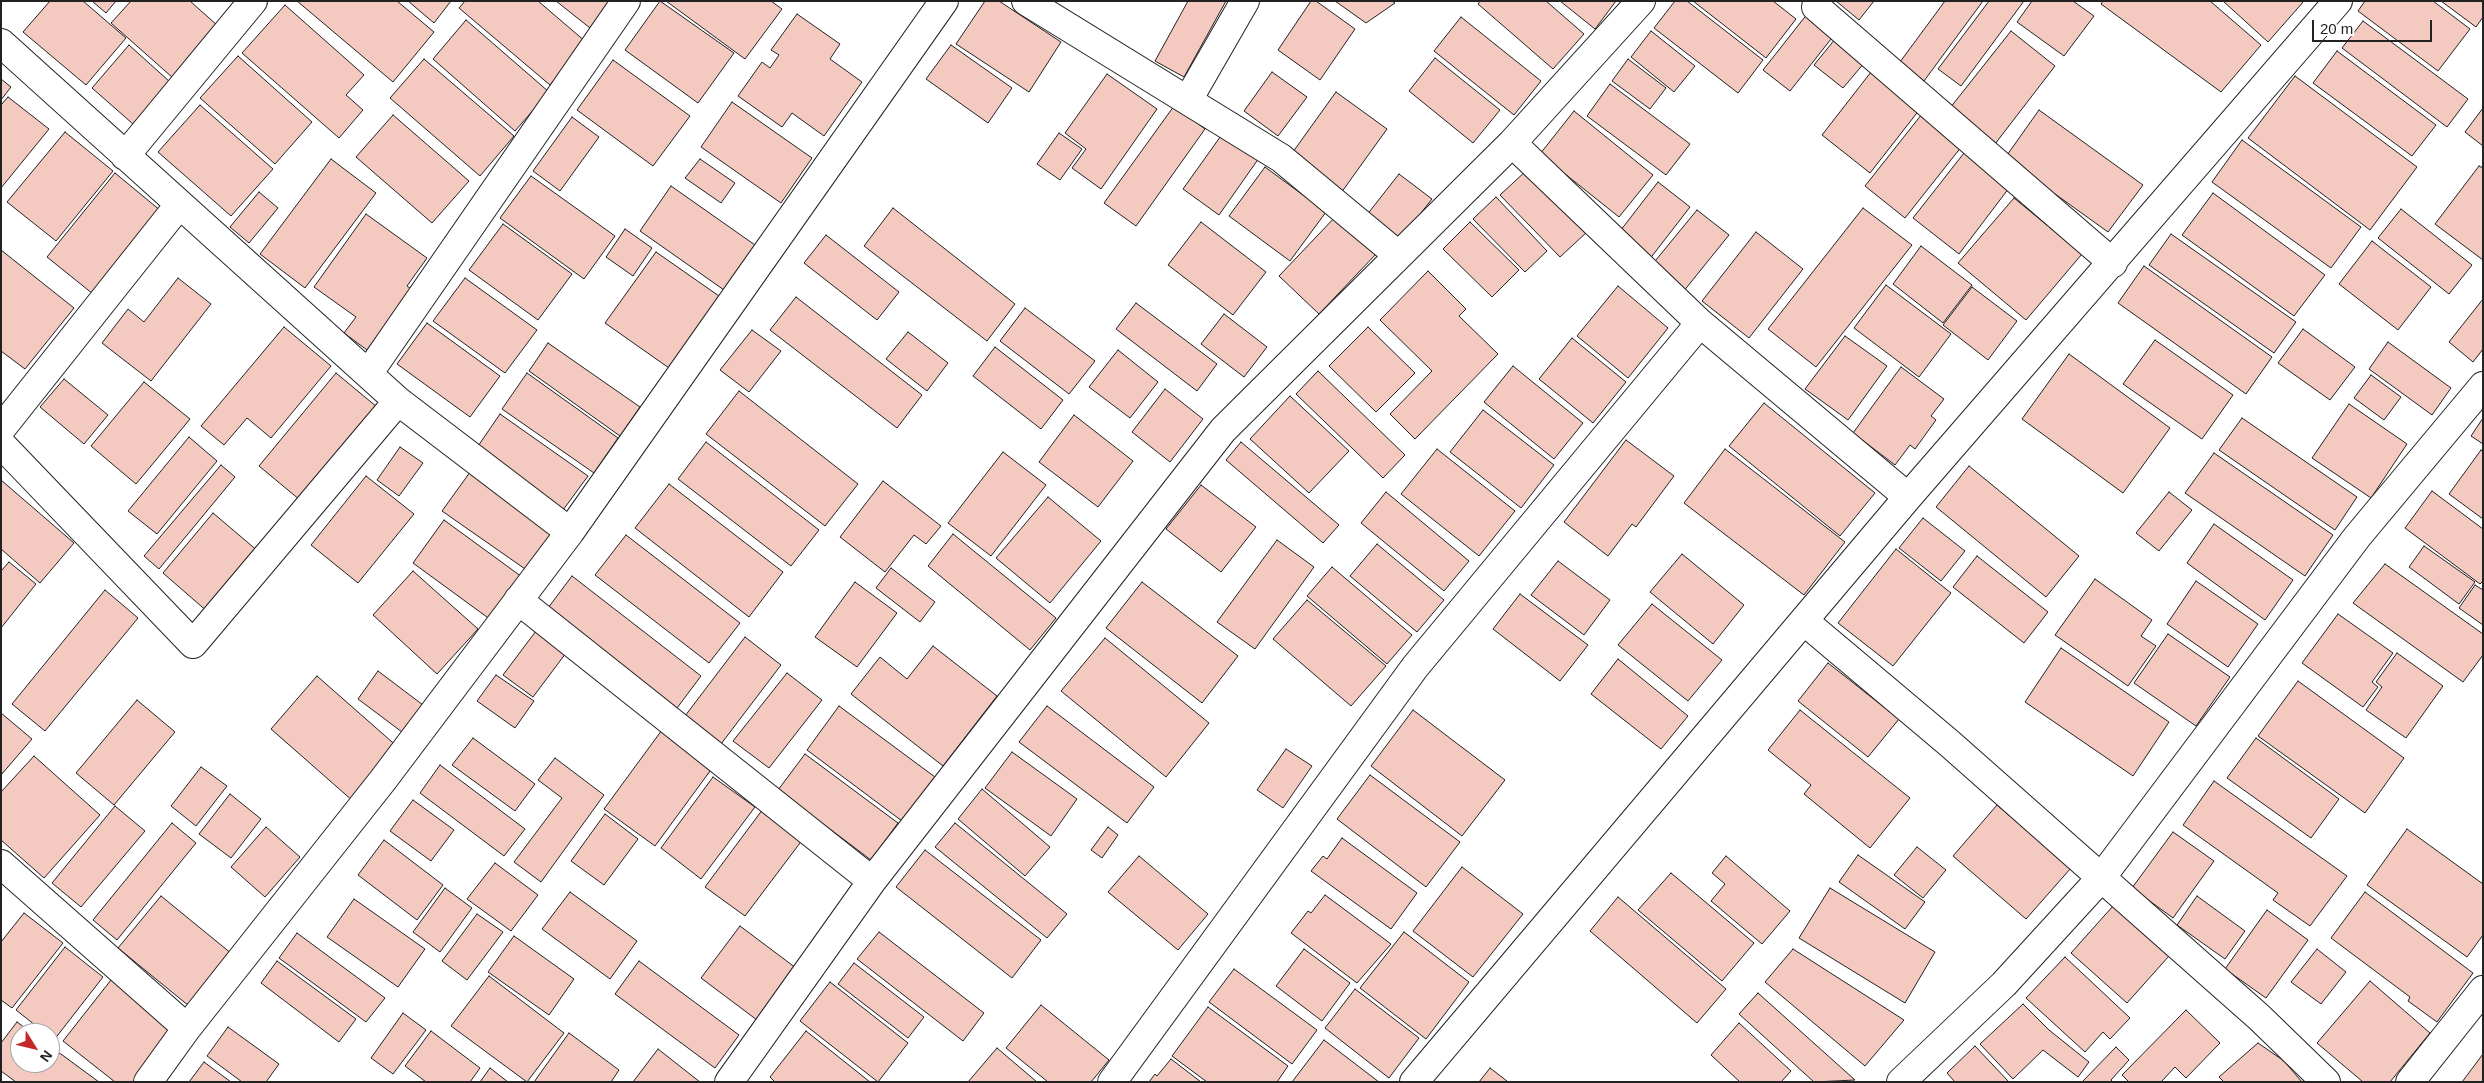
<!DOCTYPE html>
<html>
<head>
<meta charset="utf-8">
<style>
	body { margin:0 }
	#map { position:relative; width:2484px; height:1083px; overflow:hidden; background:#fff; font-family:Arial,sans-serif }
	canvas { display:block }
	.frame { position:absolute; inset:0; border:2px solid #222; pointer-events:none }
	.north { position:absolute; left:10px; top:1023px; width:50px; height:50px; box-sizing:border-box; background:#fff; border:1px solid #a7a7a7; border-radius:50%; rotate:126deg; font-size:14px; font-weight:700; line-height:20px; text-align:center; color:#222 }
	.north::after { content:''; display:block; margin:auto; width:18px; height:22px; background:#c62828; clip-path:polygon(50% 0,100% 100%,50% 72%,0 100%) }
	.scale { position:absolute; left:2312px; top:20px; width:120px; height:22px; box-sizing:border-box; border:2px solid #222; border-top:0; padding-left:6px; font-size:15px; line-height:18px; white-space:nowrap; color:#222; -webkit-text-stroke:4px #fff; paint-order:stroke }
</style>
</head>
<body>
<div id="map">
<canvas width="2484" height="1083"></canvas>
<div class="frame"></div>
<div class="north">N</div>
<div class="scale">20 m</div>
</div>
<script>
const ctx = document.querySelector('canvas').getContext('2d');
ctx.lineJoin = 'round';
function paint(path, color) { ctx.fillStyle = color; ctx.fill(path, 'evenodd'); }
const toPath = rows => new Path2D(rows.map(r => 'M' + r).join(''));
function stroke(path, color, width, dash) { ctx.strokeStyle = color; ctx.lineWidth = width; ctx.lineCap = dash ? 'butt' : 'round'; ctx.setLineDash(dash || []); ctx.stroke(path); }
const building = toPath([
	[50,1,83,1,126,38,86,85,23,32,50,1],
	[92,1,116,1,106,13,92,1],
	[131,1,190,1,218,26,173,78,111,23,131,1],
	[297,1,397,1,434,32,393,82,297,1],
	[408,1,451,1,434,23,408,1],
	[465,1,538,1,586,42,550,85,459,8,465,1],
	[556,1,611,1,590,28,556,1],
	[660,1,734,53,698,103,625,50,660,1],
	[666,1,771,1,782,9,745,59,666,1],
	[985,1,999,1,1061,42,1029,92,956,44,985,1],
	[1188,1,1226,1,1184,77,1155,61,1188,1],
	[1311,1,1316,1,1355,29,1320,80,1278,50,1311,1],
	[1335,1,1392,1,1395,3,1366,23,1335,1],
	[1480,1,1546,1,1584,34,1553,69,1478,4,1480,1],
	[1560,1,1616,1,1595,29,1560,1],
	[1675,1,1687,1,1763,60,1738,93,1654,28,1675,1],
	[1693,1,1773,1,1796,19,1766,58,1693,1],
	[1836,1,1874,1,1859,20,1836,1],
	[1945,1,1983,1,1924,81,1900,62,1945,1],
	[1989,1,2024,1,1961,86,1938,69,1989,1],
	[2032,1,2073,1,2094,16,2064,56,2017,22,2032,1],
	[2103,1,2210,1,2261,45,2221,92,2101,4,2103,1],
	[2223,1,2304,1,2268,42,2223,1],
	[2365,1,2433,1,2470,29,2438,71,2358,11,2365,1],
	[2441,1,2483,1,2483,17,2476,27,2441,1],
	[285,5,364,75,346,95,363,110,339,138,242,53,285,5],
	[1808,13,1835,34,1790,91,1763,70,1808,13],
	[797,14,840,44,830,59,862,82,824,136,792,113,782,127,738,96,762,62,770,68,779,55,771,50,797,14],
	[1461,17,1541,81,1514,115,1434,51,1461,17],
	[466,20,549,92,515,131,433,59,466,20],
	[2363,21,2468,99,2447,127,2342,48,2363,21],
	[1651,31,1695,66,1674,92,1631,57,1651,31],
	[2011,31,2055,66,1995,144,1950,108,2011,31],
	[1836,38,1865,62,1843,88,1814,65,1836,38],
	[129,45,170,82,133,124,92,88,129,45],
	[951,45,1012,88,988,123,926,79,951,45],
	[2337,51,2436,125,2412,156,2313,83,2337,51],
	[238,56,312,122,275,164,200,98,238,56],
	[1435,58,1500,110,1473,143,1409,91,1435,58],
	[424,59,514,136,480,176,390,98,424,59],
	[1628,59,1666,88,1650,109,1612,81,1628,59],
	[613,60,690,116,653,166,577,110,613,60],
	[1272,72,1307,97,1278,136,1244,111,1272,72],
	[1871,72,1920,109,1870,173,1822,135,1871,72],
	[1107,74,1157,109,1101,189,1072,168,1086,149,1065,133,1107,74],
	[2295,76,2417,167,2370,230,2248,138,2295,76],
	[1,79,11,87,1,100,1,79],
	[1610,84,1690,144,1666,175,1587,116,1610,84],
	[1336,92,1387,129,1341,193,1290,156,1336,92],
	[8,97,49,129,1,188,1,105,8,97],
	[732,102,812,158,781,203,701,147,732,102],
	[200,105,273,169,231,216,158,152,200,105],
	[1174,106,1205,129,1136,226,1104,203,1174,106],
	[2483,108,2483,146,2465,132,2483,108],
	[2039,110,2143,185,2108,232,2005,158,2039,110],
	[1574,111,1653,175,1619,217,1540,154,1574,111],
	[1922,114,1962,146,1905,218,1865,186,1922,114],
	[393,115,469,181,432,223,356,157,393,115],
	[572,117,599,137,560,191,533,171,572,117],
	[65,132,113,171,56,241,7,202,65,132],
	[1059,133,1082,149,1060,180,1037,164,1059,133],
	[1223,133,1259,158,1219,215,1183,189,1223,133],
	[2242,140,2361,227,2331,268,2212,182,2242,140],
	[1964,153,2009,188,1959,254,1913,218,1964,153],
	[331,159,376,193,305,288,260,254,331,159],
	[700,159,735,183,721,203,685,178,700,159],
	[2479,166,2483,168,2483,260,2435,224,2479,166],
	[1265,167,1326,212,1290,261,1229,216,1265,167],
	[1527,170,1587,232,1560,257,1500,195,1527,170],
	[115,173,161,211,93,294,47,257,115,173],
	[1399,174,1432,199,1399,241,1366,216,1399,174],
	[531,176,615,236,584,279,500,218,531,176],
	[1658,182,1690,207,1649,260,1617,235,1658,182],
	[671,186,755,245,724,290,640,231,671,186],
	[259,192,278,208,249,243,230,227,259,192],
	[2213,193,2325,275,2294,316,2182,235,2213,193],
	[1496,197,1547,251,1525,272,1473,219,1496,197],
	[2014,198,2082,254,2026,320,1958,263,2014,198],
	[893,208,1015,304,987,341,864,246,893,208],
	[1863,208,1912,245,1816,367,1768,329,1863,208],
	[2401,209,2472,265,2449,294,2378,238,2401,209],
	[1697,210,1729,235,1683,292,1651,266,1697,210],
	[366,214,427,258,407,286,411,289,367,350,344,333,356,317,314,287,366,214],
	[1337,215,1377,253,1319,314,1279,276,1337,215],
	[1201,222,1266,272,1233,315,1168,265,1201,222],
	[1470,222,1519,270,1492,297,1443,249,1470,222],
	[503,224,572,274,538,320,469,270,503,224],
	[625,229,652,248,633,276,606,257,625,229],
	[1756,232,1803,269,1749,338,1702,301,1756,232],
	[2171,234,2296,322,2274,353,2149,265,2171,234],
	[826,235,899,292,877,320,804,263,826,235],
	[2372,241,2431,287,2398,330,2339,284,2372,241],
	[1921,246,1972,285,1943,323,1893,284,1921,246],
	[1,250,74,308,25,369,1,351,1,250],
	[656,252,719,296,669,368,605,323,656,252],
	[2144,266,2272,357,2246,394,2118,303,2144,266],
	[1428,271,1466,309,1459,316,1498,354,1415,439,1390,414,1432,371,1380,320,1428,271],
	[178,278,211,304,151,381,102,343,128,309,144,322,178,278],
	[465,278,537,330,505,373,433,321,465,278],
	[1886,285,1951,334,1919,377,1854,328,1886,285],
	[1618,286,1668,328,1628,378,1577,336,1618,286],
	[1972,287,2017,321,1988,360,1943,325,1972,287],
	[796,297,922,395,897,428,770,330,796,297],
	[2483,299,2483,349,2473,362,2449,342,2483,299],
	[1136,303,1217,364,1197,391,1116,329,1136,303],
	[1025,308,1095,361,1069,394,1000,341,1025,308],
	[1224,314,1267,347,1244,377,1201,344,1224,314],
	[427,323,500,376,470,417,397,364,427,323],
	[284,327,331,366,271,438,247,418,224,445,201,426,284,327],
	[1368,327,1415,373,1376,412,1329,366,1368,327],
	[2303,329,2355,367,2330,400,2278,363,2303,329],
	[752,330,781,351,749,392,720,370,752,330],
	[908,332,948,363,927,391,886,359,908,332],
	[1845,336,1887,366,1848,420,1805,389,1845,336],
	[1572,338,1626,382,1593,423,1539,379,1572,338],
	[2155,340,2233,395,2202,439,2123,384,2155,340],
	[2388,342,2451,388,2432,415,2369,369,2388,342],
	[548,343,640,407,620,436,529,371,548,343],
	[995,347,1063,400,1041,429,973,376,995,347],
	[1118,350,1158,382,1130,418,1089,387,1118,350],
	[2069,354,2170,428,2123,493,2022,419,2069,354],
	[1513,366,1583,423,1554,459,1484,402,1513,366],
	[1901,367,1944,399,1931,416,1936,420,1915,449,1910,445,1895,465,1853,433,1901,367],
	[1318,371,1405,455,1383,478,1296,394,1318,371],
	[336,373,377,407,300,500,259,466,336,373],
	[527,373,618,438,594,473,502,409,527,373],
	[2371,375,2401,397,2384,420,2354,398,2371,375],
	[64,379,108,415,84,444,40,407,64,379],
	[144,382,190,419,136,484,91,446,144,382],
	[1165,389,1203,419,1170,462,1132,432,1165,389],
	[739,391,858,484,825,526,706,434,739,391],
	[1290,396,1349,451,1309,493,1250,439,1290,396],
	[1764,403,1875,493,1840,536,1729,446,1764,403],
	[2349,404,2407,444,2371,498,2312,458,2349,404],
	[1483,410,1554,465,1521,508,1450,452,1483,410],
	[500,414,588,476,563,510,476,449,500,414],
	[1074,415,1133,461,1098,507,1039,462,1074,415],
	[2242,418,2357,497,2335,530,2219,450,2242,418],
	[2483,418,2483,444,2471,436,2483,418],
	[189,437,217,461,157,534,128,511,189,437],
	[1626,440,1674,476,1636,527,1632,524,1608,556,1564,522,1626,440],
	[706,442,819,530,791,566,678,479,706,442],
	[1241,442,1339,525,1323,543,1226,460,1241,442],
	[400,447,423,463,399,496,377,480,400,447],
	[1437,449,1515,511,1479,556,1401,494,1437,449],
	[1725,449,1845,542,1804,595,1684,503,1725,449],
	[2481,450,2483,452,2483,519,2449,494,2481,450],
	[1003,452,1046,485,991,556,948,523,1003,452],
	[2214,453,2333,535,2305,576,2185,493,2214,453],
	[221,465,235,477,159,569,144,556,221,465],
	[1969,466,2079,556,2046,597,1936,507,1969,466],
	[473,468,558,528,528,571,442,511,473,468],
	[366,476,414,514,358,583,311,545,366,476],
	[1,480,74,543,40,583,1,549,1,480],
	[883,481,941,526,926,544,914,535,885,572,840,537,883,481],
	[669,484,783,572,749,617,635,528,669,484],
	[1201,485,1256,527,1221,572,1166,529,1201,485],
	[2432,491,2483,529,2483,581,2480,584,2405,528,2432,491],
	[1386,492,1469,561,1444,591,1361,523,1386,492],
	[2169,492,2192,510,2159,551,2136,533,2169,492],
	[1048,497,1101,541,1050,603,996,558,1048,497],
	[213,513,259,552,209,613,163,573,213,513],
	[1923,518,1965,551,1941,581,1899,548,1923,518],
	[444,520,522,577,491,620,413,563,444,520],
	[2214,524,2293,580,2265,620,2187,563,2214,524],
	[953,534,1056,618,1030,650,928,566,953,534],
	[626,535,740,623,709,663,595,575,626,535],
	[1277,540,1314,567,1255,649,1217,622,1277,540],
	[1377,544,1444,600,1417,632,1350,576,1377,544],
	[2424,546,2475,582,2459,604,2409,567,2424,546],
	[1896,549,1951,593,1893,666,1838,623,1896,549],
	[1682,554,1744,605,1713,644,1650,592,1682,554],
	[1977,556,2048,612,2024,643,1953,587,1977,556],
	[1558,561,1610,600,1584,635,1531,595,1558,561],
	[9,562,36,584,1,628,1,571,9,562],
	[2385,564,2483,634,2483,655,2463,682,2353,603,2385,564],
	[1332,567,1412,635,1387,664,1307,596,1332,567],
	[891,568,935,602,920,622,876,588,891,568],
	[413,571,478,629,437,674,373,615,413,571],
	[572,576,701,676,677,708,548,608,572,576],
	[2095,579,2152,620,2141,636,2156,646,2128,686,2055,635,2095,579],
	[2196,581,2258,624,2228,667,2167,624,2196,581],
	[855,582,897,613,857,667,815,637,855,582],
	[1142,582,1238,656,1202,703,1106,628,1142,582],
	[2475,585,2483,590,2483,625,2459,608,2475,585],
	[105,590,138,618,45,731,12,704,105,590],
	[1520,594,1588,645,1560,681,1493,629,1520,594],
	[1307,600,1386,666,1351,706,1273,639,1307,600],
	[1652,604,1722,660,1688,701,1618,645,1652,604],
	[2338,614,2393,653,2372,682,2378,687,2363,707,2302,663,2338,614],
	[539,627,569,649,533,697,503,675,539,627],
	[2168,634,2230,677,2196,726,2134,683,2168,634],
	[745,637,781,665,721,744,685,716,745,637],
	[1105,638,1209,723,1166,777,1061,691,1105,638],
	[933,646,997,696,943,766,851,694,880,657,907,679,933,646],
	[2061,648,2169,722,2133,776,2025,702,2061,648],
	[2397,653,2443,686,2406,738,2366,710,2382,687,2376,682,2397,653],
	[1618,659,1688,716,1661,749,1591,694,1618,659],
	[1828,663,1899,719,1868,757,1798,701,1828,663],
	[378,671,423,705,402,732,358,699,378,671],
	[787,673,822,700,769,768,733,741,787,673],
	[496,675,534,701,515,728,477,701,496,675],
	[317,676,400,749,354,802,271,729,317,676],
	[2298,681,2404,758,2365,813,2258,736,2298,681],
	[137,700,175,732,114,805,76,773,137,700],
	[839,706,935,777,902,821,807,750,839,706],
	[1047,706,1154,787,1127,823,1019,742,1047,706],
	[1413,710,1505,780,1462,836,1371,766,1413,710],
	[1800,710,1910,798,1870,848,1804,794,1811,785,1768,750,1800,710],
	[1,713,32,739,1,775,1,713],
	[662,730,713,767,655,846,604,809,662,730],
	[473,738,535,784,515,811,452,765,473,738],
	[2256,738,2339,799,2311,838,2227,778,2256,738],
	[1286,749,1312,766,1283,808,1257,790,1286,749],
	[1012,752,1077,799,1051,836,985,788,1012,752],
	[805,754,898,823,871,860,778,790,805,754],
	[34,756,100,815,44,878,1,840,1,792,34,756],
	[555,758,604,795,541,882,514,862,562,798,538,780,555,758],
	[440,765,525,829,504,856,420,793,440,765],
	[201,767,227,786,196,826,171,806,201,767],
	[1370,775,1460,842,1426,887,1337,819,1370,775],
	[713,777,755,807,701,879,661,848,713,777],
	[2214,781,2347,876,2310,926,2273,900,2278,893,2183,825,2214,781],
	[982,789,1050,847,1025,876,958,819,982,789],
	[230,794,261,819,231,858,199,834,230,794],
	[413,800,454,830,431,861,390,831,413,800],
	[1997,805,2071,868,2026,919,1953,856,1997,805],
	[115,806,145,831,81,907,52,883,115,806],
	[763,809,803,839,745,916,705,887,763,809],
	[605,814,638,839,604,885,571,861,605,814],
	[172,823,196,843,117,940,93,920,172,823],
	[955,823,1067,914,1047,938,935,847,955,823],
	[266,827,300,857,265,897,231,867,266,827],
	[1108,827,1118,835,1102,858,1091,850,1108,827],
	[2407,829,2483,884,2483,935,2467,957,2367,885,2407,829],
	[2173,832,2214,861,2173,918,2132,888,2173,832],
	[1342,838,1417,893,1391,929,1311,871,1323,856,1327,859,1342,838],
	[384,840,443,885,417,920,358,875,384,840],
	[1917,847,1946,870,1923,898,1894,875,1917,847],
	[925,850,1041,940,1012,978,896,887,925,850],
	[1858,855,1925,902,1905,929,1839,882,1858,855],
	[1139,856,1208,914,1178,950,1108,892,1139,856],
	[1726,856,1790,911,1762,944,1711,901,1725,884,1712,873,1726,856],
	[495,863,538,895,511,931,467,899,495,863],
	[1462,867,1523,914,1473,977,1413,931,1462,867],
	[1671,873,1754,943,1722,981,1638,910,1671,873],
	[445,888,472,908,440,952,413,932,445,888],
	[1830,888,1935,952,1905,1003,1799,938,1830,888],
	[570,892,637,941,610,979,542,929,570,892],
	[2365,892,2473,973,2437,1022,2408,1001,2410,997,2331,938,2365,892],
	[1325,895,1391,944,1357,983,1291,933,1308,911,1311,913,1325,895],
	[161,896,232,954,189,1006,118,948,161,896],
	[2197,896,2245,931,2225,959,2177,925,2197,896],
	[1618,897,1726,989,1697,1023,1590,931,1618,897],
	[354,899,425,949,398,987,327,937,354,899],
	[2113,906,2169,956,2127,1003,2071,953,2113,906],
	[2267,910,2308,940,2266,998,2225,969,2267,910],
	[24,913,63,943,12,1008,1,1000,1,942,24,913],
	[477,914,503,932,467,980,442,961,477,914],
	[740,926,796,968,757,1020,701,978,740,926],
	[879,932,984,1013,963,1041,857,959,879,932],
	[1404,932,1469,982,1426,1039,1360,988,1404,932],
	[297,933,385,998,366,1022,279,958,297,933],
	[514,936,574,979,549,1015,488,972,514,936],
	[65,947,103,977,54,1040,50,1037,50,1033,45,1033,16,1010,65,947],
	[1304,949,1350,983,1322,1021,1276,986,1304,949],
	[1793,949,1904,1020,1865,1066,1765,982,1793,949],
	[2317,949,2346,972,2321,1004,2291,982,2317,949],
	[2065,957,2130,1018,2110,1039,2103,1032,2085,1052,2026,998,2065,957],
	[277,961,356,1019,339,1042,261,983,277,961],
	[639,961,739,1035,715,1068,615,994,639,961],
	[854,963,924,1017,908,1038,838,984,854,963],
	[1234,969,1317,1030,1292,1064,1209,1002,1234,969],
	[489,976,564,1033,527,1082,451,1026,489,976],
	[111,980,176,1031,137,1082,115,1082,63,1041,111,980],
	[2370,981,2430,1033,2390,1082,2363,1082,2317,1043,2370,981],
	[830,982,908,1043,878,1082,800,1021,830,982],
	[1355,989,1419,1038,1389,1078,1325,1028,1355,989],
	[1758,993,1855,1080,1814,1082,1739,1014,1758,993],
	[2023,1004,2049,1030,2089,1062,2078,1077,2043,1050,2013,1079,1980,1044,2023,1004],
	[1041,1005,1109,1060,1091,1082,1048,1082,1006,1048,1041,1005],
	[1208,1007,1288,1066,1277,1082,1207,1082,1172,1056,1208,1007],
	[2186,1010,2220,1043,2186,1078,2175,1067,2161,1082,2129,1082,2122,1075,2186,1010],
	[403,1013,426,1030,393,1074,371,1058,403,1013],
	[17,1022,32,1033,20,1033,20,1063,50,1063,50,1046,99,1082,16,1082,1,1071,1,1043,17,1022],
	[1739,1023,1791,1071,1781,1082,1740,1082,1711,1055,1739,1023],
	[228,1027,279,1064,266,1082,242,1082,207,1056,228,1027],
	[431,1031,480,1068,470,1082,426,1082,405,1066,431,1031],
	[806,1031,870,1082,775,1082,770,1077,806,1031],
	[569,1033,619,1070,611,1082,534,1082,569,1033],
	[1324,1040,1379,1082,1292,1082,1324,1040],
	[2258,1043,2284,1061,2302,1082,2224,1082,2219,1077,2258,1043],
	[1975,1046,2009,1082,1955,1082,1947,1073,1975,1046],
	[2116,1047,2129,1060,2111,1080,2113,1082,2082,1082,2116,1047],
	[997,1048,1037,1082,968,1082,997,1048],
	[658,1049,700,1082,633,1082,658,1049],
	[2483,1054,2483,1082,2462,1082,2483,1054],
	[1171,1059,1201,1082,1149,1082,1155,1074,1157,1076,1171,1059],
	[204,1062,231,1082,189,1082,204,1062],
	[490,1068,508,1082,480,1082,490,1068],
	[1490,1068,1507,1081,1507,1082,1479,1082,1490,1068]
]);
paint(building, '#f3c9c0');
stroke(building, '#222', 1);
const street = toPath([
	[1026,1,1281,158,1398,255],
	[1816,7,2113,263],
	[1,43,398,401,570,532],
	[1188,100,1245,1],
	[1512,143,1700,323,1908,497],
	[125,156,253,1],
	[368,374,626,1],
	[1,429,179,205],
	[1,444,193,644,398,401],
	[518,600,872,881],
	[1804,621,1949,743,2260,1018,2326,1082],
	[1,864,187,1028],
	[148,1082,187,1028,383,780,570,532,944,1],
	[729,1082,872,881,1223,430,1512,143,1641,1],
	[1112,1082,1415,667,1700,323],
	[1414,1082,1908,497,2338,1],
	[1901,1082,2004,984,2101,878,2357,537,2483,386],
	[2410,1082,2483,990]
]);
stroke(street, '#222', 30);
stroke(street, '#fff', 28);
</script>
</body>
</html>
